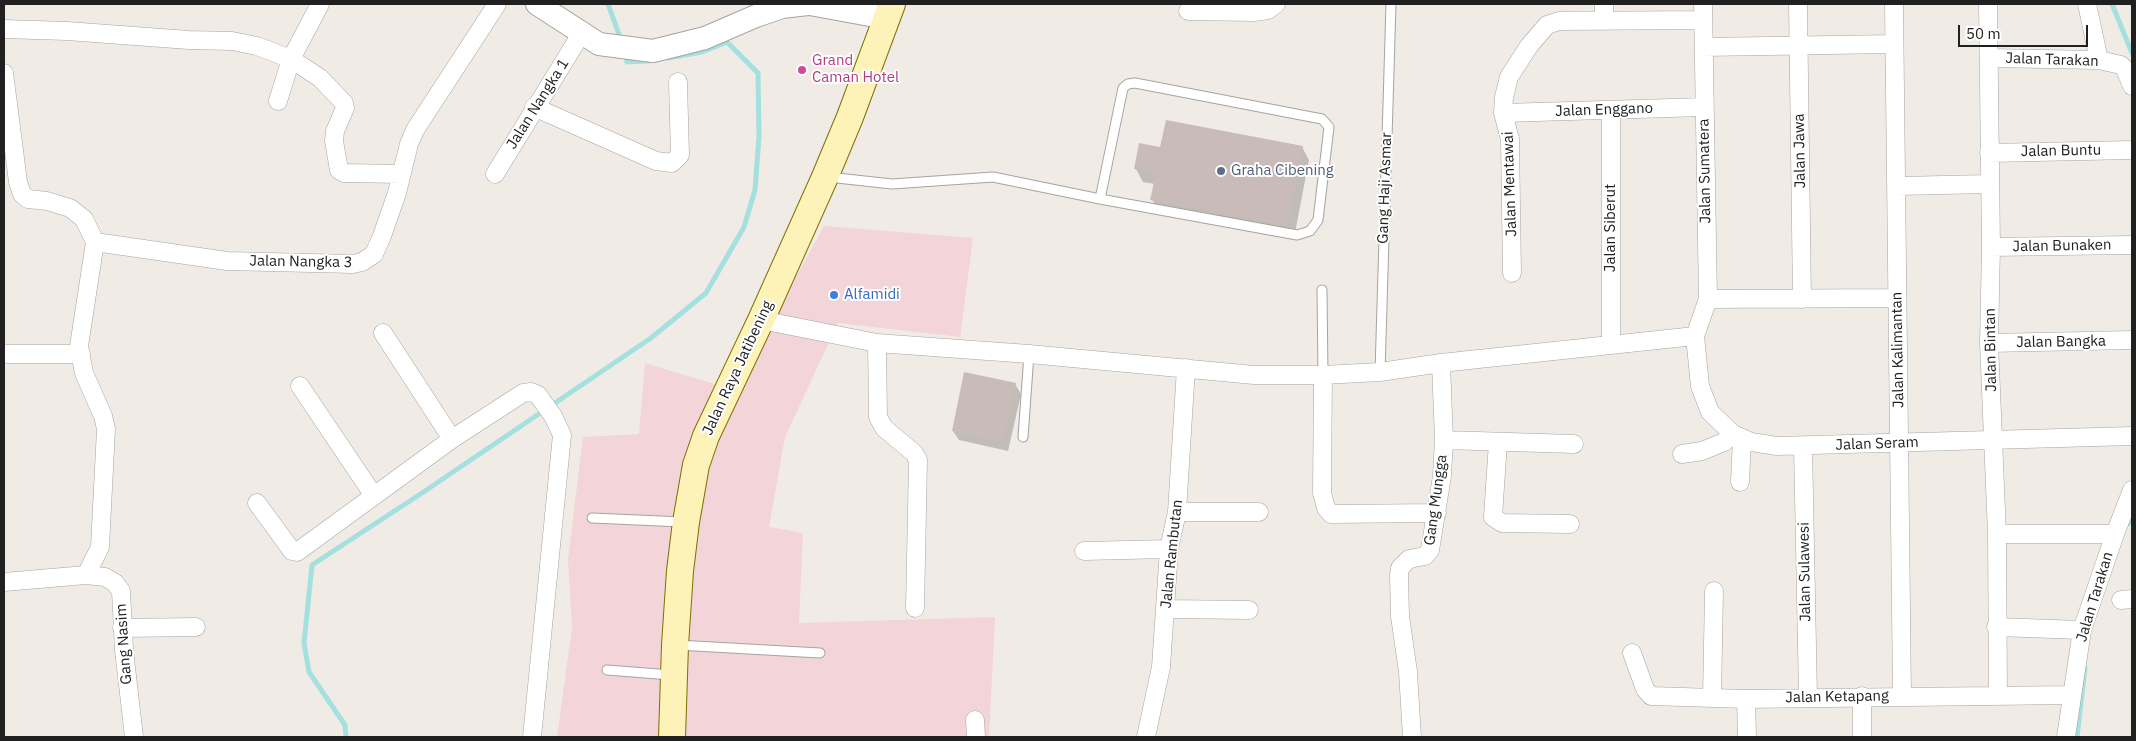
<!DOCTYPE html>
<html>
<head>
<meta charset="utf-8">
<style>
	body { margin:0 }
	#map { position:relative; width:2136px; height:741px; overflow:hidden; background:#f1ebe5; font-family:"IBM Plex Sans",sans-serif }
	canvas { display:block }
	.frame { position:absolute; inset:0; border:5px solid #202020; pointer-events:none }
	.scale { position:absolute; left:1958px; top:25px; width:130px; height:22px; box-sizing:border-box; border:2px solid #202020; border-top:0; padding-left:6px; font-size:15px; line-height:18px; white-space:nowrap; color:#202020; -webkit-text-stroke:4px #fff; paint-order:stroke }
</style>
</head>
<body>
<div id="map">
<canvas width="2136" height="741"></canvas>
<div class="frame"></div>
<div class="scale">50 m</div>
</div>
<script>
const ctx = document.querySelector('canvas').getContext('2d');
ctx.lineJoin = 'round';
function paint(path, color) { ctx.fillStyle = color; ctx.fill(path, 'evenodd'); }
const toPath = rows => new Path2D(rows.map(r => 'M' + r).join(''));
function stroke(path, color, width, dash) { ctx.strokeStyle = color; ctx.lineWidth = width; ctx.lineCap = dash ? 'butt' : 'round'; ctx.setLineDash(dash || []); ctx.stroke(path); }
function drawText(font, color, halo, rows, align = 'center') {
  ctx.font = font + ' "IBM Plex Sans",sans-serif'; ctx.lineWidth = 4; ctx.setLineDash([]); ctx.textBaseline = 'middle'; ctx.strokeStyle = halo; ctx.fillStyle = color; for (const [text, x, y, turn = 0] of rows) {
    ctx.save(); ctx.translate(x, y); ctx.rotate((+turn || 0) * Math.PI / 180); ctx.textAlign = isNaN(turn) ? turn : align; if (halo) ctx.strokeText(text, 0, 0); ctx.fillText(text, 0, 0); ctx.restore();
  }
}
paint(toPath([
	[824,226,973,238,960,337,838,323,785,437,769,527,803,533,799,623,995,617,989,737,557,737,572,628,568,560,583,437,639,434,645,363,734,390]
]), '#f2d4d9');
paint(toPath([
	[1302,147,1309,160,1294,238,1159,212,1152,199,1155,184,1143,182,1136,169,1161,148],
	[1015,384,1021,394,1008,451,959,440,953,431]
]), '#0003');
stroke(toPath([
	[608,4,621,40],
	[2112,4,2132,53],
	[625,53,627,62,648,61],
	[2128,524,2132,515],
	[346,737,345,725,309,672,304,643,312,565,422,493,651,338,706,293,744,227,755,190,759,137,758,73,727,42,702,52,668,58],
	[2077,737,2085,668]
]), '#a4e0e0', 5);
paint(toPath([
	[1166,120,1303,146,1287,225,1150,200,1156,173,1134,169,1139,143,1160,147],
	[964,372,1016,383,1003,442,952,431]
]), '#c9bcb8');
const service = toPath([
	[828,177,892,184,993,177,1100,199,1297,235,1310,231,1318,220,1329,127,1322,119,1135,83,1128,84,1123,88,1100,199],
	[1322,290,1323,375],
	[1380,372,1391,4],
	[1023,437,1029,354],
	[592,518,683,522],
	[677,645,820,653],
	[607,670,671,675]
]);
const minor = toPath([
	[1604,4,1604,21],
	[1703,4,1708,299,1695,336,1700,386,1710,412,1733,434,1751,442,1777,446,2132,436],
	[1798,4,1802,299],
	[1894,4,1902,696],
	[1988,4,1991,247,1989,343,1997,534,1998,695],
	[2087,4,2099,60],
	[1188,11,1254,12,1268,10,1276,4],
	[4,29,67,31,189,40,232,41,257,46,291,59,320,78,344,103,345,108,335,131,334,141,339,170,344,173,401,174],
	[1704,47,1894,44],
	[1989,58,2099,60,2121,65,2125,69,2132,86],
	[4,73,18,182,22,194,28,199,47,201,70,208,84,219,95,242,79,346,84,373,103,416,106,429,100,547,86,575,4,582],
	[278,101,291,59,320,4],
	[534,107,656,161,672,163,680,155,678,82],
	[1611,111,1611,345],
	[1503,113,1704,107],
	[1989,153,2132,150],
	[495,174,581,34],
	[1897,186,1990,184],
	[95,242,227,261,353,264,362,262,374,254,382,236,397,193,409,144,415,130,497,4],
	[1991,247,2132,245],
	[1512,273,1510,139,1503,113,1504,97,1509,77,1529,46,1547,25,1559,21,1703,20],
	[1708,299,1897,298],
	[761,320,877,343,1029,354,1254,375,1323,375,1380,372,1441,363,1695,336],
	[383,333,452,439],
	[877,343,878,417,884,428,914,453,918,460,915,608],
	[1989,343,2132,340],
	[4,354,81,354],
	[1323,375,1322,493,1326,508,1331,514,1437,513],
	[300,386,374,496],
	[1444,440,1574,444],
	[1498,442,1493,517,1502,523,1570,524],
	[1803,446,1808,697],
	[1682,454,1702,451,1724,442,1733,434],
	[1740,482,1742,438],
	[257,503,292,551,297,552,452,439,523,393,531,392,538,395,553,416,562,435,532,737],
	[1177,512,1259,512],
	[1997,534,2115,534],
	[1084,551,1169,549],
	[86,575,105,577,115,583,121,591,124,650,134,737],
	[2121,600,2132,599],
	[1166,609,1249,610],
	[1996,627,2082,630],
	[122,628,196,627],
	[1632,653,1645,689,1651,696,1746,699,2071,695],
	[1862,696,1862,737],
	[1712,698,1714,591],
	[1746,699,1747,737],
	[975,720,976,737],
	[1146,737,1161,667,1169,549,1177,512,1186,368],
	[1412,737,1408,672,1400,616,1399,576,1400,568,1409,559,1425,556,1430,550,1442,476,1444,440,1441,363],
	[2066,737,2082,630,2115,534,2132,490]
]);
const tertiary = toPath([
	[537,4,599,44,653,51,705,38,756,16,782,7,808,4],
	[810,4,886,18]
]);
const secondary = toPath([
	[672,737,675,645,680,571,686,522,696,465,706,436,761,320,825,177,850,117,892,4]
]);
stroke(service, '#a4a4a4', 11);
stroke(minor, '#a4a4a4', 19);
stroke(tertiary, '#a4a4a4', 24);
stroke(secondary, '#7d7000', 28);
stroke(service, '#fff', 9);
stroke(minor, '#fff', 18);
stroke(tertiary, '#fff', 22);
stroke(secondary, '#fdf2b7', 26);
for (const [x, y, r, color] of [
	[802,70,5,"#d1479c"],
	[1221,171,5,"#5c6f8a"],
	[834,295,5,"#3f7fe0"]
]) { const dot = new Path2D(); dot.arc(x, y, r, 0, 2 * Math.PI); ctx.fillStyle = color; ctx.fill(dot); stroke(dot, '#fff', 2); }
drawText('15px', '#202020', '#fff', [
	["Jalan Tarakan",2052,60,2],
	["Jalan Nangka 1",538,104,-58],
	["Jalan Enggano",1604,110,-2],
	["Jalan Jawa",1800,151,-91],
	["Jalan Buntu",2061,151,-1],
	["Jalan Sumatera",1705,171,-91],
	["Jalan Mentawai",1510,184,-92],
	["Gang Haji Asmar",1385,188,-88],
	["Jalan Siberut",1611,228,-90],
	["Jalan Bunaken",2062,246,-1],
	["Jalan Nangka 3",301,262,1],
	["Jalan Bangka",2061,342,-1],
	["Jalan Kalimantan",1898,350,-91],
	["Jalan Bintan",1991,350,-91],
	["Jalan Raya Jatibening",738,368,-65],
	["Jalan Seram",1877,444,-2],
	["Gang Mungga",1436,500,-82],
	["Jalan Rambutan",1172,554,-84],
	["Jalan Sulawesi",1805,572,-91],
	["Jalan Tarakan",2095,597,-73],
	["Gang Nasim",124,644,-94],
	["Jalan Ketapang",1837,697,-1]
]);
drawText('15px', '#b23c85', '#fff', [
	["Grand",812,61],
	["Caman Hotel",812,78]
], 'left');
drawText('15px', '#4e5e75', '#fff', [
	["Graha Cibening",1231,171]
], 'left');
drawText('15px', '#366cbe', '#fff', [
	["Alfamidi",844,295]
], 'left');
</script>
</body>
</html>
